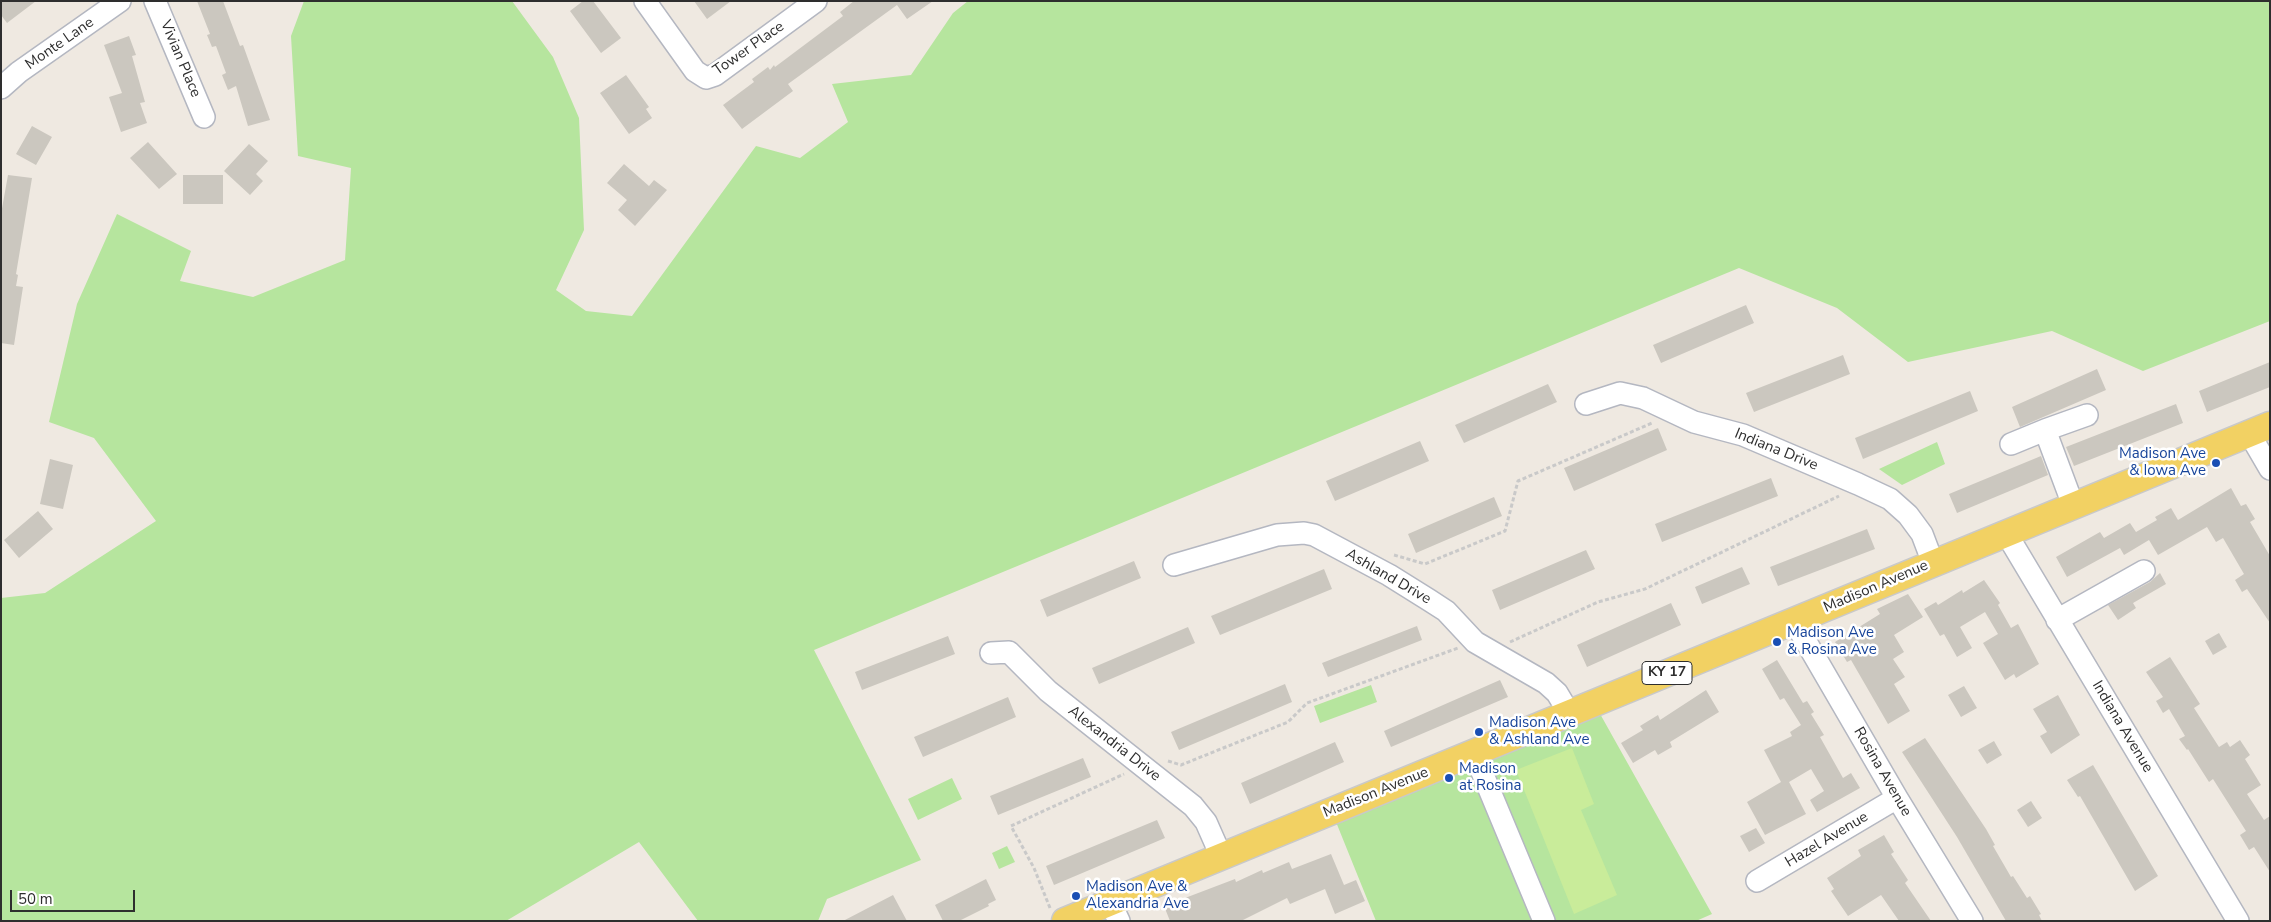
<!DOCTYPE html>
<html>
<head>
<meta charset="utf-8">
<style>
	body { margin:0 }
	#map { position:relative; width:2271px; height:922px; overflow:hidden; background:#efe9e1; font-family:"Nunito Sans",sans-serif }
	canvas { display:block }
	.frame { position:absolute; inset:0; border:2px solid #2e2e2e; pointer-events:none }
	.scale { position:absolute; left:10px; top:890px; width:125px; height:22px; box-sizing:border-box; border:2px solid #2e2e2e; border-top:0; padding-left:6px; font-size:15px; line-height:18px; white-space:nowrap; color:#2e2e2e; -webkit-text-stroke:4px #fff; paint-order:stroke }
</style>
</head>
<body>
<div id="map">
<canvas width="2271" height="922"></canvas>
<div class="frame"></div>
<div class="scale">50 m</div>
</div>
<script>
const ctx = document.querySelector('canvas').getContext('2d');
ctx.lineJoin = 'round';
function paint(path, color) { ctx.fillStyle = color; ctx.fill(path, 'evenodd'); }
const toPath = rows => new Path2D(rows.map(r => 'M' + r).join(''));
function stroke(path, color, width, dash) { ctx.strokeStyle = color; ctx.lineWidth = width; ctx.lineCap = dash ? 'butt' : 'round'; ctx.setLineDash(dash || []); ctx.stroke(path); }
function drawText(font, color, halo, rows, align = 'center') {
  ctx.font = font + ' "Nunito Sans",sans-serif'; ctx.lineWidth = 5; ctx.setLineDash([]); ctx.textBaseline = 'middle'; ctx.strokeStyle = halo; ctx.fillStyle = color; for (const [text, x, y, turn = 0] of rows) {
    ctx.save(); ctx.translate(x, y); ctx.rotate((+turn || 0) * Math.PI / 180); ctx.textAlign = isNaN(turn) ? turn : align; if (halo) ctx.strokeText(text, 0, 0); ctx.fillText(text, 0, 0); ctx.restore();
  }
}
paint(toPath([
	[304,1,512,1,553,57,579,118,584,230,556,290,586,311,632,316,756,146,800,158,848,122,832,84,911,75,953,13,968,1,2270,1,2270,321,2143,371,2052,331,1908,362,1837,308,1739,268,814,650,921,860,827,899,818,921,698,921,639,842,506,921,1,921,1,598,45,593,156,521,94,438,49,422,77,304,117,214,191,251,180,281,253,297,345,260,351,168,298,156,291,36],
	[1937,442,1945,464,1902,485,1879,469],
	[1371,685,1377,702,1320,723,1314,706],
	[1599,712,1712,914,1696,921,1376,921,1336,822],
	[952,778,962,799,918,820,908,799],
	[1007,846,1015,862,999,869,992,853]
]), '#b6e59e');
paint(toPath([
	[1572,748,1594,804,1581,810,1617,895,1574,914,1516,770]
]), '#c9ec9a');
paint(toPath([
	[1,1,36,1,7,23,1,15],
	[197,1,223,1,240,46,243,45,270,120,248,126,236,86,228,90,222,75,226,73,216,46,212,47,207,35,210,34],
	[583,1,593,1,621,38,601,53,570,11],
	[694,1,731,1,707,19],
	[854,1,933,1,907,19,897,5,788,84,793,91,742,129,723,105,754,82,752,79,768,67,770,70,774,65,775,67,843,16,840,12],
	[129,36,136,55,132,56,145,102,140,103,147,123,121,132,109,97,122,93,104,45],
	[626,75,649,107,646,109,652,118,629,134,600,93],
	[32,126,52,137,36,165,16,154],
	[148,142,177,174,159,189,130,158],
	[249,144,268,161,256,174,263,181,250,195,224,171],
	[624,164,649,186,654,180,667,190,635,226,618,210,627,200,607,183],
	[8,175,32,178,16,274,18,275,16,286,23,287,14,345,1,343,1,214],
	[183,175,223,175,223,204,183,204],
	[1746,305,1754,323,1661,363,1653,345],
	[1843,355,1850,374,1754,412,1746,393],
	[2270,362,2270,387,2207,412,2199,391],
	[2097,369,2106,390,2020,427,2012,407],
	[1548,384,1557,402,1464,443,1455,425],
	[1970,391,1978,411,1863,459,1855,438],
	[2176,404,2183,423,2074,466,2066,447],
	[1658,428,1667,450,1574,491,1564,468],
	[1420,441,1429,461,1335,501,1326,481],
	[2041,456,2048,475,1957,513,1949,494],
	[50,459,73,465,63,509,40,504],
	[1771,478,1778,496,1662,542,1655,524],
	[2231,488,2241,506,2246,504,2255,519,2250,522,2270,556,2270,623,2247,589,2242,592,2235,580,2244,574,2223,538,2216,542,2207,527,2158,555,2149,540,2124,555,2120,548,2067,577,2056,557,2100,532,2104,538,2130,523,2136,532,2157,520,2155,517,2171,508,2178,520],
	[1494,497,1502,516,1416,553,1408,534],
	[38,511,53,529,19,558,4,540],
	[1867,529,1875,549,1778,586,1770,567],
	[1586,550,1595,569,1500,610,1492,590],
	[1134,561,1141,578,1047,617,1040,600],
	[1742,567,1750,584,1702,604,1695,587],
	[1324,569,1332,589,1220,635,1211,616],
	[2160,573,2166,584,2133,603,2136,608,2118,620,2108,605,2150,582],
	[1984,580,2000,603,1998,605,2011,628,2018,624,2039,664,2016,678,2014,674,2005,680,1983,643,1998,634,1985,612,1960,627,1972,648,1957,657,1944,634,1940,636,1924,609,1936,602,1938,605,1962,590,1963,593],
	[1908,594,1923,617,1894,635,1904,652,1893,659,1905,677,1894,684,1910,711,1888,724,1851,660,1847,662,1835,642,1880,614,1877,609],
	[1671,603,1681,625,1587,667,1577,645],
	[1417,626,1422,640,1328,677,1322,663],
	[1188,627,1195,643,1099,684,1092,668],
	[2219,633,2227,647,2213,655,2205,641],
	[948,636,955,654,862,690,855,672],
	[2170,657,2200,704,2194,708,2219,747,2227,742,2230,747,2240,740,2250,755,2245,759,2261,785,2247,794,2264,820,2270,816,2270,872,2254,847,2249,850,2240,835,2246,831,2213,779,2209,782,2188,749,2187,750,2179,739,2185,736,2169,709,2163,713,2156,701,2163,697,2146,672],
	[1777,660,1803,703,1807,701,1814,712,1811,714,1824,735,1820,737,1843,778,1851,773,1860,788,1817,812,1810,800,1824,791,1811,769,1789,782,1806,814,1765,835,1747,802,1781,782,1764,750,1792,736,1790,732,1801,725,1784,698,1780,700,1762,669],
	[1500,680,1508,697,1391,747,1384,731],
	[1285,684,1292,702,1179,750,1171,732],
	[1964,686,1977,708,1961,717,1948,695],
	[1706,690,1719,712,1670,742,1672,747,1658,755,1655,750,1633,763,1621,743,1643,730,1640,726,1658,715,1660,720],
	[2058,695,2080,735,2051,754,2040,736,2047,732,2033,709],
	[1008,697,1016,717,923,757,914,737],
	[1925,738,1986,829,1995,845,1993,846,2011,877,2013,876,2027,898,2030,896,2041,914,2039,915,2042,921,2006,921,1957,837,1902,752],
	[1994,741,2002,755,1987,764,1978,750],
	[1335,742,1344,762,1250,804,1241,783],
	[1083,758,1091,777,998,815,990,796],
	[2093,765,2158,876,2135,891,2080,796,2078,797,2067,780],
	[2031,801,2042,818,2028,827,2017,810],
	[1157,820,1165,838,1054,885,1046,866],
	[1756,828,1765,843,1749,852,1740,836],
	[1884,835,1894,852,1891,854,1908,880,1905,883,1931,921,1899,921,1881,895,1848,916,1831,891,1834,889,1827,878,1861,856,1858,850],
	[1331,854,1344,885,1356,880,1365,901,1335,914,1325,889,1290,904,1287,898,1241,921,1170,921,1164,906,1235,879,1236,882,1262,870,1263,873,1289,862,1292,869],
	[986,879,996,900,988,904,989,906,959,921,943,921,935,905],
	[893,895,907,921,843,921]
]), '#cbc7bf');
const minor = toPath([
	[155,1,204,117],
	[645,1,695,71,706,78,715,75,816,1],
	[1,88,19,72,120,1],
	[1586,404,1620,393,1643,398,1694,422,1743,435,1858,484,1890,499,1908,515,1922,534,1933,563],
	[2045,430,2087,415],
	[2249,433,2270,469],
	[2011,444,2045,430,2073,505],
	[2006,533,2238,921],
	[1174,565,1277,535,1304,533,1314,535,1389,575,1429,600,1446,611,1475,642,1546,683,1557,693,1569,713],
	[2057,620,2144,571],
	[1794,621,1897,798,1972,921],
	[991,653,1009,652,1048,691,1193,806,1206,822,1221,856],
	[1474,753,1544,921],
	[1757,881,1897,798],
	[1110,902,1119,921]
]);
const major = toPath([
	[1065,921,2270,425]
]);
stroke(minor, '#b4b7c1', 24);
stroke(major, '#c9c9c9', 29);
stroke(toPath([
	[1394,555,1425,564,1505,531,1518,481,1652,423],
	[1510,642,1598,602,1645,589,1839,496],
	[1168,761,1181,765,1288,722,1307,703,1458,648],
	[1050,908,1034,868,1011,826,1124,774]
]), '#c9c9c9', 3, [4, 2.5]);
stroke(minor, '#fff', 21);
stroke(major, '#f2d163', 26);
for (const [x, y, r, color] of [
	[2216,463,5,"#1a4fb4"],
	[1777,642,5,"#1a4fb4"],
	[1479,732,5,"#1a4fb4"],
	[1449,778,5,"#1a4fb4"],
	[1076,896,5,"#1a4fb4"]
]) { const dot = new Path2D(); dot.arc(x, y, r, 0, 2 * Math.PI); ctx.fillStyle = color; ctx.fill(dot); stroke(dot, '#fff', 2); }
for (const [x, y, w] of [
	[1667,673,50]
]) { const box = new Path2D(); box.roundRect(x - w / 2, y - 11.5, w, 23, 4); ctx.fillStyle = '#fff'; ctx.fill(box); stroke(box, '#2e2e2e', 1); }
drawText('bold 14px', '#2e2e2e', null, [
	["KY 17",1667,673]
]);
drawText('15px', '#2e2e2e', '#fff', [
	["Monte Lane",60,44,-35],
	["Tower Place",749,49,-35],
	["Vivian Place",180,59,67],
	["Indiana Drive",1776,450,22],
	["Ashland Drive",1388,577,30],
	["Madison Avenue",1876,587,-23],
	["Indiana Avenue",2122,727,59],
	["Alexandria Drive",1114,744,38],
	["Rosina Avenue",1882,772,60],
	["Madison Avenue",1376,793,-22],
	["Hazel Avenue",1827,840,-31]
]);
drawText('15px', '#164399', '#fff', [
	["Madison Ave",2206,454,"right"],
	["& Iowa Ave",2206,471,"right"],
	["Madison Ave",1787,633],
	["& Rosina Ave",1787,650],
	["Madison Ave",1489,723],
	["& Ashland Ave",1489,740],
	["Madison",1459,769],
	["at Rosina",1459,786],
	["Madison Ave &",1086,887],
	["Alexandria Ave",1086,904]
], 'left');
</script>
</body>
</html>
